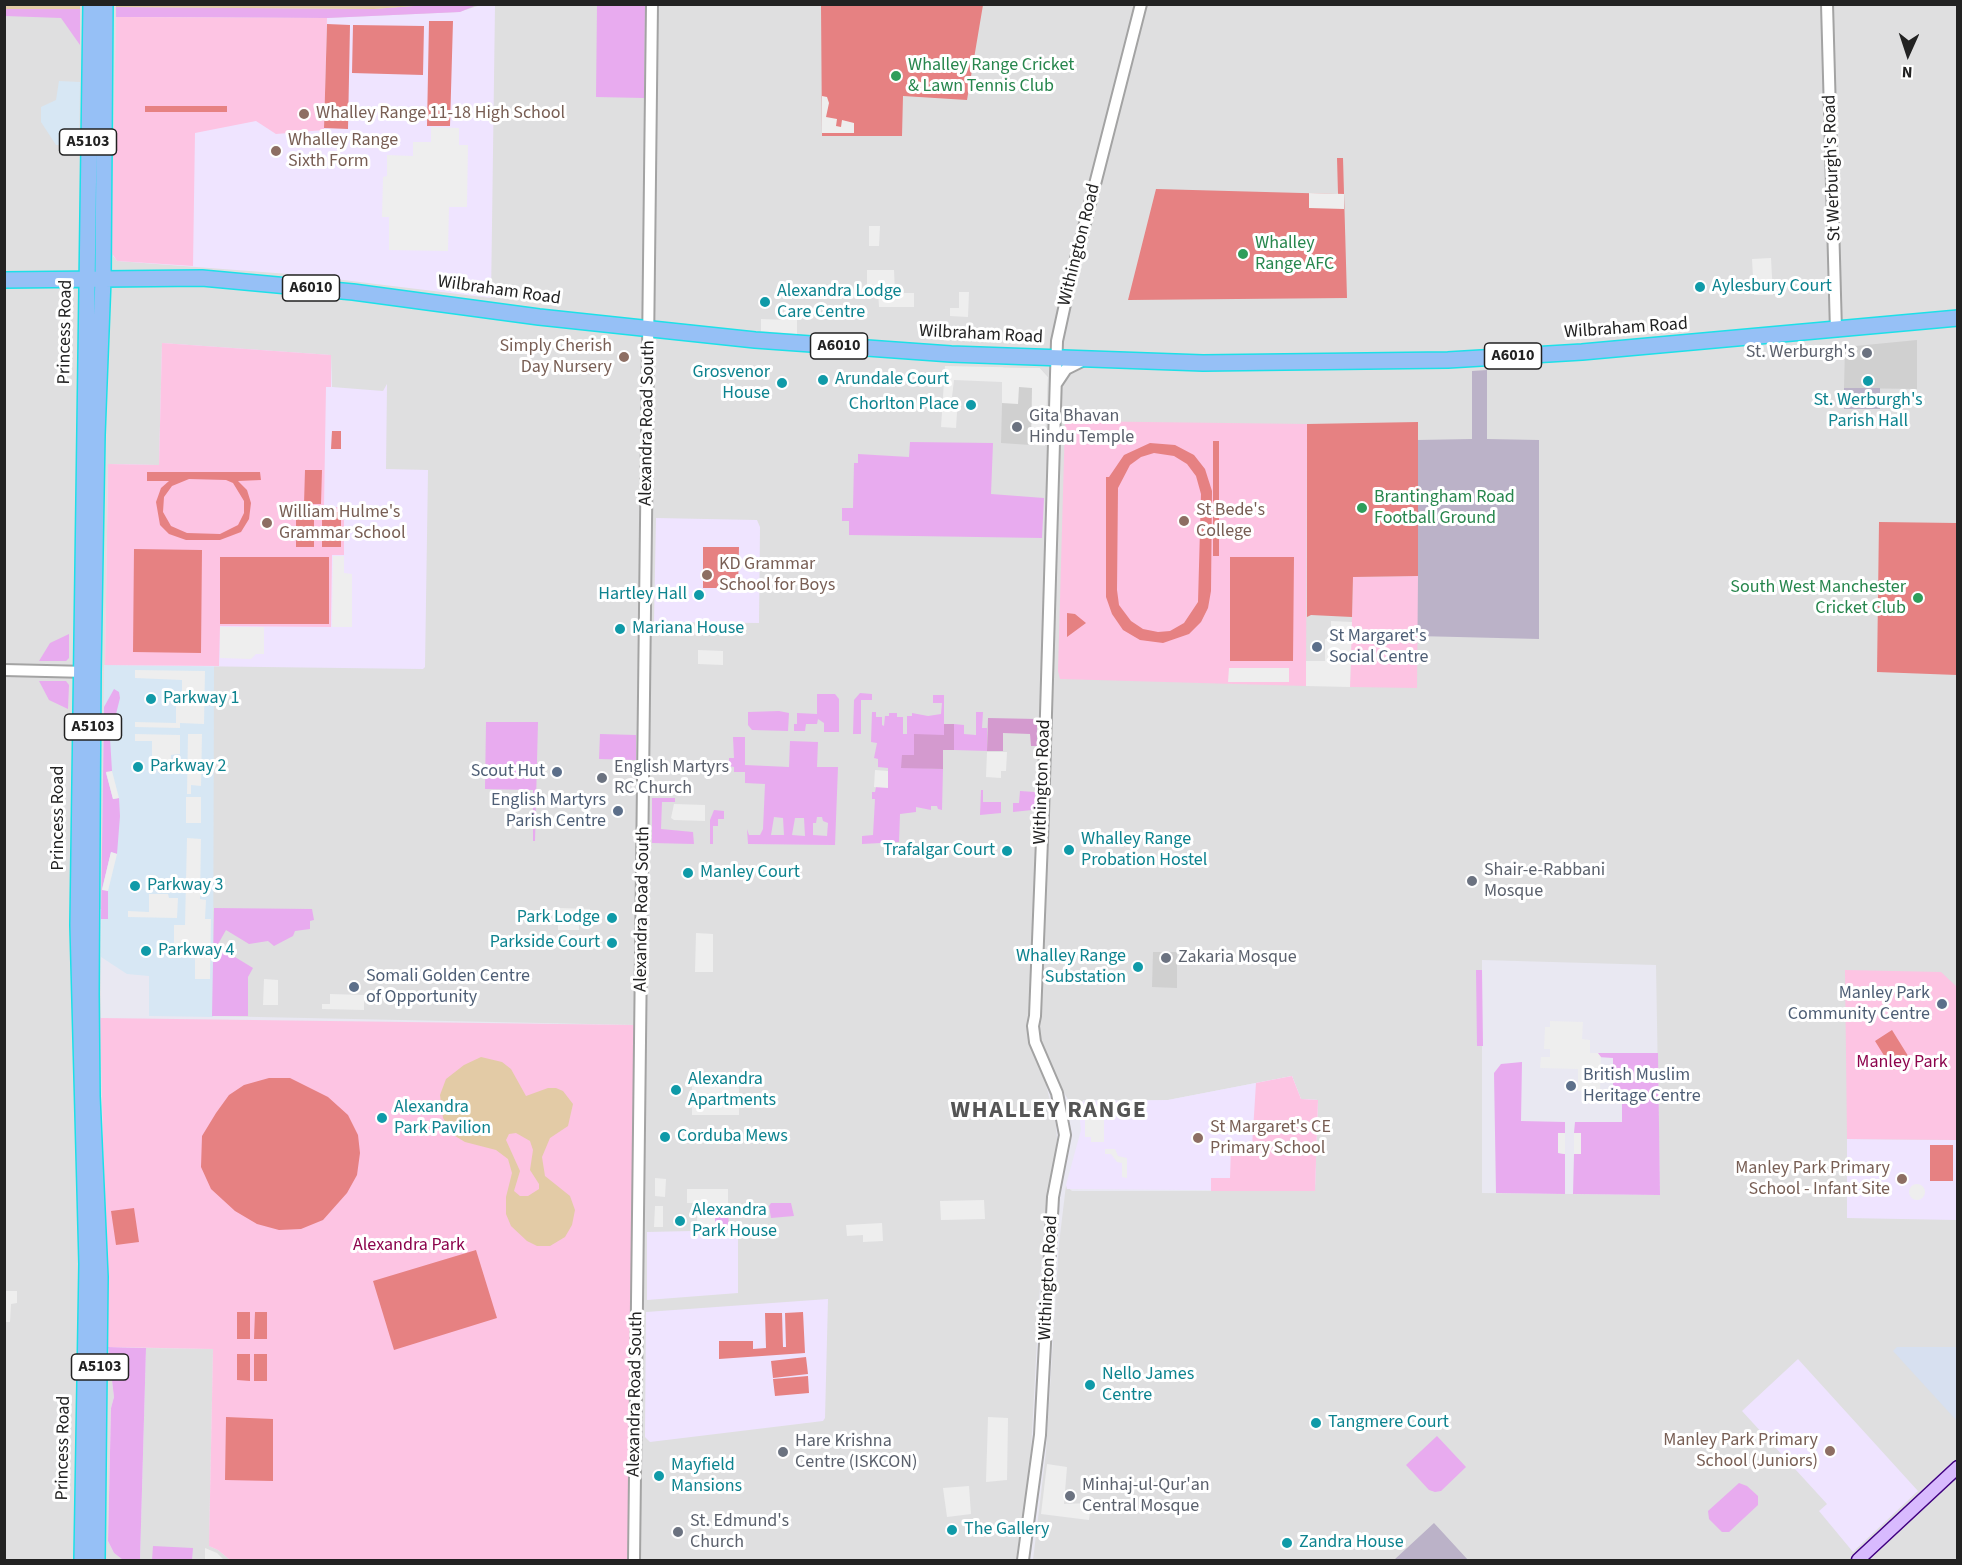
<!DOCTYPE html>
<html>
<head>
<meta charset="utf-8">
<style>
	body { margin:0 }
	#map { position:relative; width:1962px; height:1565px; overflow:hidden; background:#e9e8f2; font-family:"Source Sans 3",sans-serif }
	canvas { display:block }
	.frame { position:absolute; inset:0; border:6px solid #222; pointer-events:none }
	.north { position:absolute; left:1878px; top:24px; width:60px; height:60px; -webkit-text-stroke:4px #fff; paint-order:stroke; rotate:183deg; font-size:16px; font-weight:700; line-height:24px; text-align:center; color:#222 }
	.north::after { content:''; display:block; margin:auto; width:21px; height:27px; background:#222; clip-path:polygon(50% 0,100% 100%,50% 72%,0 100%) }
</style>
</head>
<body>
<div id="map">
<canvas width="1962" height="1565"></canvas>
<div class="frame"></div>
<div class="north">N</div>
</div>
<script>
const ctx = document.querySelector('canvas').getContext('2d');
ctx.lineJoin = 'round';
function paint(path, color) { ctx.fillStyle = color; ctx.fill(path, 'evenodd'); }
const toPath = rows => new Path2D(rows.map(r => 'M' + r).join(''));
function stroke(path, color, width, dash) { ctx.strokeStyle = color; ctx.lineWidth = width; ctx.lineCap = dash ? 'butt' : 'round'; ctx.setLineDash(dash || []); ctx.stroke(path); }
function drawText(font, color, halo, rows, align = 'center') {
  ctx.font = font + ' "Source Sans 3",sans-serif'; ctx.lineWidth = 6; ctx.setLineDash([]); ctx.textBaseline = 'middle'; ctx.strokeStyle = halo; ctx.fillStyle = color; for (const [text, x, y, turn = 0] of rows) {
    ctx.save(); ctx.translate(x, y); ctx.rotate((+turn || 0) * Math.PI / 180); ctx.textAlign = isNaN(turn) ? turn : align; if (halo) ctx.strokeText(text, 0, 0); ctx.fillText(text, 0, 0); ctx.restore();
  }
}
paint(toPath([
	[5,5,1957,5,1957,1560,1033,1560,1046,1452,1059,1244,1066,1185,1072,1191,1314,1191,1318,1100,1301,1099,1292,1076,1168,1100,1083,1100,1078,1111,1081,1122,1036,1044,1056,1125,1057,1139,1041,1267,1030,1469,1016,1560,628,1560,635,1025,212,1016,212,906,100,909,102,1139,106,1210,108,1347,114,1397,111,1408,108,1541,114,1553,123,1560,5,1560],
	[1482,960,1656,965,1660,1195,1482,1193],
	[146,1348,213,1349,209,1546,218,1550,230,1560,140,1560]
]), '#dfdfe0');
paint(toPath([
	[59,81,80,82,79,145,56,145,41,122,41,107,56,100],
	[104,665,214,666,213,1017,149,1016,149,976,127,974,101,957]
]), '#d7e7f4');
paint(toPath([
	[481,5,495,5,491,298,302,275,117,261,113,256,116,17,327,18,459,12],
	[162,343,331,355,332,387,383,391,387,384,386,469,428,470,425,667,423,669,105,665,108,464,159,465],
	[656,518,757,520,760,527,759,623,654,622],
	[1292,1076,1301,1099,1318,1100,1315,1191,1067,1189,1066,1185,1081,1130,1078,1102,1168,1100],
	[1847,1139,1957,1140,1957,1220,1847,1218],
	[738,1230,738,1293,647,1300,647,1232],
	[828,1299,825,1418,823,1421,650,1442,645,1437,646,1312],
	[1798,1359,1918,1491,1853,1552,1819,1511,1827,1504,1742,1411]
]), '#efe4ff');
paint(toPath([
	[1917,340,1917,389,1844,388,1845,347],
	[1003,367,1040,368,1048,377,1045,446,1001,443],
	[1153,952,1177,952,1177,988,1152,987]
]), '#d0d0d0');
paint(toPath([
	[1897,1347,1957,1347,1957,1421,1893,1351]
]), '#d7e0f0');
paint(toPath([
	[1487,370,1487,439,1539,440,1539,639,1417,636,1417,440,1472,439,1472,371],
	[1844,388,1880,388,1880,409,1844,409],
	[1434,1523,1468,1560,1394,1560]
]), '#bbb2c8');
paint(toPath([
	[427,5,477,5,460,12,327,18,116,17,116,7,374,9],
	[597,5,645,5,644,98,596,97],
	[5,9,80,9,80,45,61,18,5,16],
	[910,442,993,443,991,494,1044,498,1042,538,849,535,849,521,842,521,842,508,853,508,854,463,858,463,858,454,909,457],
	[69,634,69,658,66,661,39,661,50,643],
	[39,681,66,681,69,685,68,709,49,700],
	[114,689,119,692,120,698,110,738,112,771,106,773,113,799,119,798,120,816,117,854,111,852,102,889,108,891,108,919,101,919,104,707],
	[860,693,872,694,872,700,861,700,861,734,853,734,854,700],
	[817,694,835,694,839,699,839,732,824,732,824,723,818,719,817,724,806,724,805,731,794,731,794,724,797,724,797,713,817,714],
	[933,695,944,695,944,735,901,767,943,769,942,810,938,809,937,806,931,806,931,810,916,807,916,812,900,814,899,842,862,844,862,836,873,835,875,799,872,799,872,792,875,792,876,787,888,787,888,768,878,767,878,759,874,758,877,743,871,742,872,712,876,712,876,717,882,717,882,725,884,726,885,716,889,716,889,713,897,713,897,717,903,717,903,734,907,734,907,716,912,716,912,713,928,716,941,714,942,703,933,703],
	[779,711,789,713,788,731,752,730,748,725,748,712],
	[976,712,983,712,982,728,987,728,987,751,954,750,954,724,964,725,964,734,976,735],
	[486,722,538,722,535,841,533,841,533,790,485,789],
	[600,734,636,735,636,760,599,759],
	[733,737,745,737,745,765,789,767,790,741,818,742,817,767,838,767,835,845,748,844,747,829,749,835,760,835,763,829,765,784,745,783,745,772,734,772,734,767,729,766,729,758,734,758],
	[774,817,783,818,784,835,771,835],
	[817,817,822,817,823,821,828,823,827,836,813,835,813,823,816,823],
	[795,818,804,818,805,836,792,835],
	[981,790,983,790,983,802,1001,802,1001,813,980,815],
	[1020,791,1035,792,1035,806,1032,810,1013,812,1013,803,1019,803],
	[652,798,675,798,675,802,662,802,661,829,693,832,694,844,652,843],
	[714,810,724,811,724,819,718,819,718,826,713,826,713,844,710,844,710,820],
	[214,908,312,909,314,920,310,921,310,929,295,931,293,936,274,946,268,941,249,944,226,930,217,946,253,968,248,977,248,1016,212,1016],
	[1476,970,1482,970,1483,1046,1477,1046],
	[1598,1053,1658,1053,1660,1195,1573,1194,1574,1154,1581,1154,1581,1133,1574,1133,1575,1122,1622,1122,1622,1098,1613,1097,1613,1058,1598,1057],
	[1522,1062,1521,1121,1565,1122,1565,1133,1559,1133,1559,1153,1565,1154,1565,1194,1496,1193,1494,1073,1501,1064],
	[771,1203,791,1203,794,1216,771,1218,769,1206],
	[715,1210,728,1210,729,1229,715,1229],
	[108,1347,146,1348,140,1560,123,1560,114,1553,108,1541,111,1408,114,1397],
	[1437,1436,1466,1467,1441,1491,1435,1492,1429,1490,1406,1465],
	[1739,1483,1747,1486,1758,1496,1758,1505,1729,1532,1722,1532,1709,1519,1708,1511],
	[153,1546,193,1548,192,1560,152,1560]
]), '#e8abef');
paint(toPath([
	[988,718,1037,719,1037,746,1031,746,1030,734,1003,733,1003,751,987,751],
	[944,724,954,724,954,750,943,750,943,769,901,768,902,755,914,755,914,734,944,735]
]), '#d49acf');
paint(toPath([
	[116,17,327,18,324,130,276,134,256,121,195,133,193,266,117,261,111,252],
	[162,343,331,355,331,387,326,387,324,507,344,507,344,555,332,555,331,627,220,626,219,666,105,665,108,464,159,465],
	[1065,421,1307,424,1306,686,1060,679,1058,671],
	[1418,576,1417,688,1350,687,1353,577],
	[1845,970,1941,972,1957,987,1957,1140,1847,1139],
	[100,1018,635,1025,628,1560,230,1560,218,1550,209,1546,213,1349,108,1347],
	[1292,1076,1301,1099,1318,1100,1315,1191,1211,1191,1211,1178,1230,1178,1231,1148,1252,1147,1256,1083]
]), '#fdc4e3');
paint(toPath([
	[821,5,983,5,967,100,903,96,902,136,822,136],
	[429,21,453,21,450,126,427,126],
	[327,24,350,25,348,129,324,128],
	[353,25,424,26,423,75,352,73],
	[145,106,227,106,227,112,145,112],
	[1337,158,1343,158,1347,298,1128,300,1156,189,1338,194],
	[1418,422,1418,576,1353,577,1352,617,1311,615,1307,617,1307,424],
	[332,431,341,431,341,449,331,449],
	[1213,441,1219,441,1219,556,1213,556],
	[1150,443,1175,445,1194,455,1205,469,1212,491,1211,591,1208,608,1201,622,1189,634,1163,643,1140,640,1123,630,1112,614,1106,597,1106,477,1109,477,1124,455],
	[1154,453,1174,456,1187,464,1196,476,1201,494,1198,602,1184,623,1170,631,1158,632,1143,629,1131,621,1119,605,1117,590,1118,488,1130,465,1141,457],
	[305,470,322,470,321,504,304,504],
	[147,472,260,472,261,480,238,481,247,490,251,503,249,519,241,532,220,540,186,540,169,534,160,525,156,502,161,488,169,481,147,481],
	[189,479,226,480,233,483,244,501,244,513,238,525,220,534,187,533,171,526,163,512,164,497,172,486],
	[296,512,314,512,314,547,296,547],
	[322,512,341,512,341,547,322,547],
	[1879,522,1957,523,1957,675,1877,672],
	[703,547,739,547,738,588,703,588],
	[134,549,202,550,201,653,133,652],
	[220,557,329,557,329,624,220,624],
	[1230,557,1294,557,1293,661,1230,661],
	[1067,613,1075,614,1086,623,1067,637],
	[1892,1030,1910,1059,1893,1070,1875,1041],
	[269,1078,290,1078,328,1097,348,1115,358,1135,360,1153,357,1175,347,1193,323,1220,301,1229,279,1230,257,1224,235,1211,211,1189,201,1167,202,1136,216,1113,229,1095,244,1085],
	[1930,1145,1953,1145,1953,1181,1930,1181],
	[134,1208,139,1242,116,1245,111,1211],
	[476,1250,497,1318,394,1350,373,1281],
	[237,1312,250,1312,250,1339,237,1339],
	[255,1312,267,1312,267,1339,254,1339],
	[803,1312,805,1353,719,1359,719,1341,753,1341,753,1349,766,1348,765,1313,782,1313,783,1347,786,1347,785,1313],
	[237,1354,250,1354,250,1381,237,1380],
	[254,1354,267,1354,267,1381,254,1381],
	[806,1357,808,1374,773,1378,771,1361],
	[808,1376,809,1393,775,1396,773,1379],
	[226,1417,273,1419,273,1481,225,1480]
]), '#e68182');
paint(toPath([
	[822,96,827,97,829,103,826,117,837,119,836,126,841,127,842,120,854,123,854,133,822,133],
	[431,127,459,128,459,145,468,145,467,207,449,207,448,251,389,250,389,217,382,217,383,177,387,176,387,155,413,156,413,142,431,142],
	[1309,193,1344,194,1344,209,1309,208],
	[869,226,880,226,879,246,869,246],
	[1771,258,1773,295,1754,295,1752,259],
	[867,270,894,270,895,293,914,293,914,307,879,307,878,290,867,289],
	[959,292,969,292,968,317,950,316,950,308,959,308],
	[786,305,797,305,797,334,761,331,761,319,786,320],
	[945,366,1040,368,1048,377,1045,446,1031,445,1032,388,1019,387,1018,404,1002,403,1002,382,954,380,952,397,958,397,956,428,941,427],
	[333,556,344,556,344,573,352,574,352,627,332,627],
	[1331,621,1352,622,1350,687,1306,686,1306,661,1325,661,1325,639,1331,639],
	[220,627,264,627,264,654,256,654,251,659,220,658],
	[698,650,723,651,723,665,698,664],
	[1229,668,1289,668,1289,682,1228,682],
	[135,670,205,671,204,724,180,723,180,728,135,727,135,722,176,723,176,699,182,699,182,680,135,678],
	[135,734,180,735,180,754,171,755,171,761,152,761,152,741,135,741],
	[188,734,202,734,201,786,191,785,191,794,187,794],
	[987,752,1007,752,1006,771,1001,771,1001,778,986,777],
	[875,770,888,771,888,788,874,787],
	[112,771,119,798,113,799,106,772],
	[186,797,201,797,201,823,186,823],
	[674,804,705,805,705,821,674,820,671,818],
	[187,838,201,839,200,899,206,900,205,919,211,919,210,979,195,979,195,945,174,944,174,925,185,925],
	[111,852,117,854,108,891,102,890],
	[149,894,168,894,169,898,178,898,177,918,128,917,128,911,149,912],
	[558,908,590,909,590,920,579,920,579,930,558,930],
	[696,933,713,934,713,972,695,972],
	[264,979,278,980,278,1005,263,1005],
	[330,994,364,995,364,1010,322,1009,322,1004,330,1004],
	[1550,1021,1583,1022,1582,1039,1590,1040,1590,1053,1598,1053,1601,1057,1600,1091,1578,1091,1578,1069,1540,1068,1541,1057,1550,1057,1550,1049,1544,1049,1545,1027,1550,1027],
	[692,1085,739,1085,739,1115,692,1115],
	[1085,1106,1104,1106,1104,1142,1091,1142,1091,1137,1085,1137],
	[1558,1133,1565,1133,1565,1154,1558,1153],
	[1574,1133,1581,1133,1581,1154,1574,1154],
	[1105,1149,1115,1149,1118,1156,1127,1158,1127,1178,1122,1177,1122,1163,1117,1162,1111,1154,1105,1154],
	[655,1178,666,1179,665,1197,655,1196],
	'1909 1192a8 8 0 1 1 16 0a8 8 0 1 1-16 0Z',
	[687,1189,728,1189,728,1210,715,1210,715,1229,697,1229,697,1203,687,1203],
	[984,1200,985,1219,941,1220,940,1201],
	[655,1206,663,1206,663,1227,654,1227],
	[882,1223,883,1241,863,1242,863,1235,847,1236,846,1225],
	[5,1291,17,1291,17,1303,11,1304,10,1322,5,1322],
	[988,1417,1008,1418,1007,1480,986,1482],
	[1047,1464,1067,1467,1064,1504,1091,1503,1089,1520,1041,1514],
	[969,1486,971,1514,947,1517,943,1488],
	[205,1548,217,1553,224,1560,205,1560]
]), '#eee');
paint(toPath([
	[5,4,80,5,80,9,5,9],
	[116,5,116,4,427,5,374,9,116,7],
	[481,1057,502,1062,511,1069,526,1096,548,1088,556,1088,563,1091,573,1104,568,1126,550,1138,542,1157,545,1176,570,1196,575,1210,572,1225,565,1237,550,1246,537,1246,527,1241,511,1226,506,1214,506,1197,512,1173,508,1159,496,1150,465,1142,455,1136,443,1118,440,1095,446,1079,464,1065],
	[516,1133,530,1141,533,1150,530,1170,539,1184,539,1189,528,1196,520,1196,514,1191,520,1171,506,1140,509,1134]
]), '#e3cba6');
const tertiary = toPath([
	[1827,4,1836,331],
	[1056,384,1066,369,1084,360],
	[4,670,88,672],
	[634,1560,652,4],
	[1023,1560,1040,1435,1053,1197,1065,1135,1057,1093,1035,1042,1033,1026,1035,1016,1043,815,1057,341,1069,286,1141,4]
]);
const secondary = toPath([
	[1858,1560,1958,1467]
]);
const trunk = toPath([
	[4,280,202,278,353,292,539,317,755,340,951,354,1203,363,1448,360,1582,352,1958,318],
	[82,1560,87,1264,78,925,91,4],
	[97,1560,100,1277,92,1096,91,994,93,672,97,435,103,279,105,4]
]);
stroke(tertiary, '#a3a3a3', 14);
stroke(secondary, '#400081', 15);
stroke(trunk, '#1de0e8', 18);
stroke(tertiary, '#fff', 10);
stroke(secondary, '#d8bafe', 12);
stroke(trunk, '#96c0f6', 15);
for (const [x, y, r, color] of [
	[896,76,6,"#2e9e5b"],
	[304,114,6,"#8d6e63"],
	[276,151,6,"#8d6e63"],
	[1243,254,6,"#2e9e5b"],
	[1700,287,6,"#0f9aa8"],
	[765,302,6,"#0f9aa8"],
	[1867,353,6,"#6b7280"],
	[624,357,6,"#8d6e63"],
	[823,380,6,"#0f9aa8"],
	[1868,381,6,"#0f9aa8"],
	[782,383,6,"#0f9aa8"],
	[971,405,6,"#0f9aa8"],
	[1017,427,6,"#6b7280"],
	[1362,508,6,"#2e9e5b"],
	[1184,521,6,"#8d6e63"],
	[267,523,6,"#8d6e63"],
	[707,575,6,"#8d6e63"],
	[699,595,6,"#0f9aa8"],
	[1918,598,6,"#2e9e5b"],
	[620,629,6,"#0f9aa8"],
	[1317,647,6,"#5c6f8a"],
	[151,699,6,"#0f9aa8"],
	[138,767,6,"#0f9aa8"],
	[557,772,6,"#5c6f8a"],
	[602,778,6,"#6b7280"],
	[618,811,6,"#5c6f8a"],
	[1069,850,6,"#0f9aa8"],
	[1007,851,6,"#0f9aa8"],
	[688,873,6,"#0f9aa8"],
	[1472,881,6,"#6b7280"],
	[135,886,6,"#0f9aa8"],
	[612,918,6,"#0f9aa8"],
	[612,943,6,"#0f9aa8"],
	[146,951,6,"#0f9aa8"],
	[1166,958,6,"#6b7280"],
	[1138,967,6,"#0f9aa8"],
	[354,987,6,"#5c6f8a"],
	[1942,1004,6,"#5c6f8a"],
	[1571,1086,6,"#5c6f8a"],
	[676,1090,6,"#0f9aa8"],
	[382,1118,6,"#0f9aa8"],
	[665,1137,6,"#0f9aa8"],
	[1198,1138,6,"#8d6e63"],
	[1902,1179,6,"#8d6e63"],
	[680,1221,6,"#0f9aa8"],
	[1090,1385,6,"#0f9aa8"],
	[1316,1423,6,"#0f9aa8"],
	[1830,1451,6,"#8d6e63"],
	[783,1452,6,"#6b7280"],
	[659,1476,6,"#0f9aa8"],
	[1070,1496,6,"#6b7280"],
	[952,1530,6,"#0f9aa8"],
	[678,1532,6,"#6b7280"],
	[1287,1543,6,"#0f9aa8"]
]) { const dot = new Path2D(); dot.arc(x, y, r, 0, 2 * Math.PI); ctx.fillStyle = color; ctx.fill(dot); stroke(dot, '#fff', 2); }
for (const [x, y, w] of [
	[88,142,57],
	[311,288,57],
	[839,346,57],
	[1513,356,57],
	[93,727,57],
	[100,1367,57]
]) { const box = new Path2D(); box.roundRect(x - w / 2, y - 13, w, 26, 4.5); ctx.fillStyle = '#fff'; ctx.fill(box); stroke(box, '#222', 1.5); }
drawText('bold 16px', '#222', null, [
	["A5103",88,142],
	["A6010",311,288],
	["A6010",839,346],
	["A6010",1513,356],
	["A5103",93,727],
	["A5103",100,1367]
]);
drawText('18px', '#27864d', '#fff', [
	["Whalley Range Cricket",908,66],
	["& Lawn Tennis Club",908,87],
	["Whalley",1255,244],
	["Range AFC",1255,265],
	["Brantingham Road",1374,498],
	["Football Ground",1374,519],
	["South West Manchester",1906,588,"right"],
	["Cricket Club",1906,609,"right"]
], 'left');
drawText('18px', '#785e54', '#fff', [
	["Whalley Range 11-18 High School",316,114],
	["Whalley Range",288,141],
	["Sixth Form",288,162],
	["Simply Cherish",612,347,"right"],
	["Day Nursery",612,368,"right"],
	["St Bede's",1196,511],
	["College",1196,532],
	["William Hulme's",279,513],
	["Grammar School",279,534],
	["KD Grammar",719,565],
	["School for Boys",719,586],
	["St Margaret's CE",1210,1128],
	["Primary School",1210,1149],
	["Manley Park Primary",1890,1169,"right"],
	["School - Infant Site",1890,1190,"right"],
	["Manley Park Primary",1818,1441,"right"],
	["School (Juniors)",1818,1462,"right"]
], 'left');
drawText('18px', '#222', '#fff', [
	["St Werburgh's Road",1833,168,-92],
	["Withington Road",1080,245,-76],
	["Wilbraham Road",499,291,8],
	["Wilbraham Road",1626,329,-4],
	["Princess Road",66,332,-89],
	["Wilbraham Road",981,335,3],
	["Alexandra Road South",648,423,-89],
	["Withington Road",1043,782,-88],
	["Princess Road",59,818,-90],
	["Alexandra Road South",643,909,-89],
	["Withington Road",1049,1278,-87],
	["Alexandra Road South",636,1394,-89],
	["Princess Road",64,1448,-89]
]);
drawText('18px', '#0d838f', '#fff', [
	["Aylesbury Court",1712,287],
	["Alexandra Lodge",777,292],
	["Care Centre",777,313],
	["Grosvenor",770,373,"right"],
	["House",770,394,"right"],
	["Arundale Court",835,380],
	["St. Werburgh's",1868,401,"center"],
	["Parish Hall",1868,422,"center"],
	["Chorlton Place",959,405,"right"],
	["Hartley Hall",687,595,"right"],
	["Mariana House",632,629],
	["Parkway 1",163,699],
	["Parkway 2",150,767],
	["Whalley Range",1081,840],
	["Probation Hostel",1081,861],
	["Trafalgar Court",995,851,"right"],
	["Manley Court",700,873],
	["Parkway 3",147,886],
	["Park Lodge",600,918,"right"],
	["Parkside Court",600,943,"right"],
	["Parkway 4",158,951],
	["Whalley Range",1126,957,"right"],
	["Substation",1126,978,"right"],
	["Alexandra",688,1080],
	["Apartments",688,1101],
	["Alexandra",394,1108],
	["Park Pavilion",394,1129],
	["Corduba Mews",677,1137],
	["Alexandra",692,1211],
	["Park House",692,1232],
	["Nello James",1102,1375],
	["Centre",1102,1396],
	["Tangmere Court",1328,1423],
	["Mayfield",671,1466],
	["Mansions",671,1487],
	["The Gallery",964,1530],
	["Zandra House",1299,1543]
], 'left');
drawText('18px', '#5b616d', '#fff', [
	["St. Werburgh's",1855,353,"right"],
	["Gita Bhavan",1029,417],
	["Hindu Temple",1029,438],
	["English Martyrs",614,768],
	["RC Church",614,789],
	["Shair-e-Rabbani",1484,871],
	["Mosque",1484,892],
	["Zakaria Mosque",1178,958],
	["Hare Krishna",795,1442],
	["Centre (ISKCON)",795,1463],
	["Minhaj-ul-Qur'an",1082,1486],
	["Central Mosque",1082,1507],
	["St. Edmund's",690,1522],
	["Church",690,1543]
], 'left');
drawText('18px', '#4e5e75', '#fff', [
	["St Margaret's",1329,637],
	["Social Centre",1329,658],
	["Scout Hut",545,772,"right"],
	["English Martyrs",606,801,"right"],
	["Parish Centre",606,822,"right"],
	["Somali Golden Centre",366,977],
	["of Opportunity",366,998],
	["Manley Park",1930,994,"right"],
	["Community Centre",1930,1015,"right"],
	["British Muslim",1583,1076],
	["Heritage Centre",1583,1097]
], 'left');
drawText('18px', '#8c044c', '#fff', [
	["Manley Park",1902,1063],
	["Alexandra Park",409,1246]
]);
ctx.letterSpacing = '1.5px';
drawText('bold 24px', '#555', '#fff', [
	["WHALLEY RANGE",1049,1112]
]);
ctx.letterSpacing = '0px';
</script>
</body>
</html>
